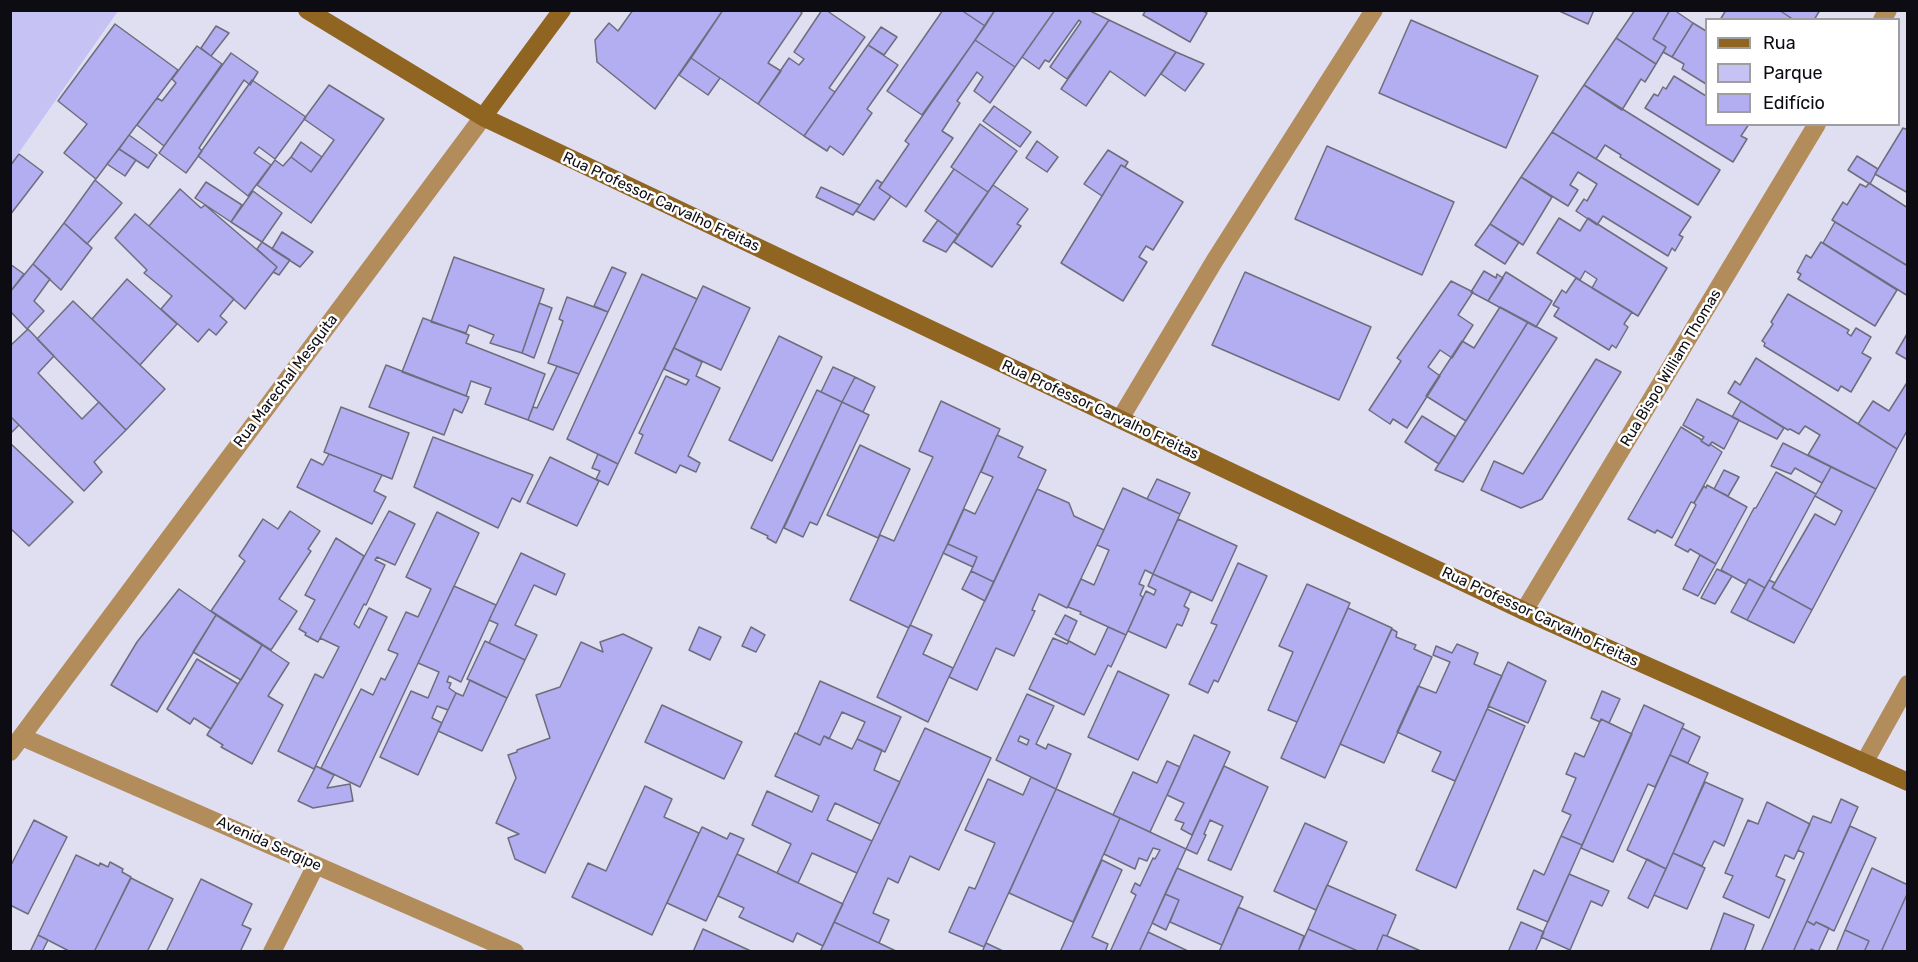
<!DOCTYPE html>
<html>
<head>
<meta charset="utf-8">
<style>
	body { margin:0 }
	#map { position:relative; width:1918px; height:962px; overflow:hidden; background:#e0dff2; font-family:Rubik,sans-serif }
	canvas { display:block }
	.frame { position:absolute; inset:0; border:12px solid #0d0c13; pointer-events:none }
	.legend { position:absolute; left:1705px; top:18px; width:195px; height:108px; box-sizing:border-box; background:#fff; border:2px solid #9e9ea1; margin:0; padding:8px 10px; list-style:none; font-size:18px; color:#0d0c13 }
	.legend li { display:flex; align-items:center; gap:12px; height:30px }
	.legend b { width:30px; border:2px solid #9e9ea1 }
</style>
</head>
<body>
<div id="map">
<canvas width="1918" height="962"></canvas>
<div class="frame"></div>
<ul class="legend">
<li><b style="height:8px;background:#906522"></b>Rua</li>
<li><b style="height:16px;background:#c6c2f4"></b>Parque</li>
<li><b style="height:16px;background:#b3adf1"></b>Edifício</li>
</ul>
</div>
<script>
const ctx = document.querySelector('canvas').getContext('2d');
ctx.lineJoin = 'round';
function paint(path, color) { ctx.fillStyle = color; ctx.fill(path, 'evenodd'); }
const toPath = rows => new Path2D(rows.map(r => 'M' + r).join(''));
function stroke(path, color, width, dash) { ctx.strokeStyle = color; ctx.lineWidth = width; ctx.lineCap = dash ? 'butt' : 'round'; ctx.setLineDash(dash || []); ctx.stroke(path); }
function drawText(font, color, halo, rows, align = 'center') {
  ctx.font = font + ' Rubik,sans-serif'; ctx.lineWidth = 5; ctx.setLineDash([]); ctx.textBaseline = 'middle'; ctx.strokeStyle = halo; ctx.fillStyle = color; for (const [text, x, y, turn = 0] of rows) {
    ctx.save(); ctx.translate(x, y); ctx.rotate((+turn || 0) * Math.PI / 180); ctx.textAlign = isNaN(turn) ? turn : align; if (halo) ctx.strokeText(text, 0, 0); ctx.fillText(text, 0, 0); ctx.restore();
  }
}
paint(toPath([
	[11,10,118,11,11,164,10,11]
]), '#c6c2f4');
const building = toPath([
	[633,10,723,10,655,109,597,62,595,40,609,23,618,31,633,10],
	[723,10,799,10,802,13,768,63,781,71,758,104,691,58,723,10],
	[822,10,826,10,865,37,829,88,835,92,804,136,758,104,789,58,799,65,804,59,794,52,822,10],
	[943,10,961,10,985,26,922,115,887,91,943,10],
	[961,10,995,10,985,26,961,10],
	[995,10,1055,10,1015,67,975,40,995,10],
	[1055,10,1088,10,1109,20,1067,79,1050,67,1081,22,1079,20,1049,62,1045,60,1039,69,1022,57,1055,10],
	[1146,10,1201,10,1207,13,1190,42,1143,15,1146,10],
	[1557,10,1594,10,1588,24,1557,10],
	[1635,10,1670,10,1653,39,1666,47,1656,64,1616,38,1635,10],
	[1670,10,1674,10,1693,23,1672,57,1663,52,1666,47,1653,39,1670,10],
	[1726,10,1779,10,1794,20,1720,20,1726,10],
	[1779,10,1820,10,1814,20,1794,20,1779,10],
	[1109,20,1176,52,1145,96,1110,71,1086,106,1061,89,1109,20],
	[1411,20,1538,76,1506,148,1379,93,1411,20],
	[1693,23,1706,31,1706,84,1682,69,1684,64,1672,57,1693,23],
	[115,24,178,70,96,179,64,153,87,124,58,101,115,24],
	[216,26,229,33,211,56,201,48,216,26],
	[881,27,897,37,884,55,868,45,881,27],
	[1616,38,1656,64,1645,82,1641,79,1622,110,1584,85,1616,38],
	[975,40,1015,67,990,103,974,91,983,77,977,72,957,101,960,103,942,131,953,138,906,207,879,188,909,144,905,141,975,40],
	[868,45,898,65,867,109,872,113,843,155,830,146,827,151,804,136,868,45],
	[197,46,222,64,164,146,137,125,157,98,162,101,176,83,172,79,197,46],
	[1176,52,1204,64,1185,91,1161,74,1176,52],
	[231,53,258,72,250,85,244,80,199,148,202,151,186,173,159,153,231,53],
	[691,58,720,78,708,95,679,75,691,58],
	[1674,76,1706,96,1706,124,1749,124,1741,136,1747,139,1733,162,1645,108,1654,94,1658,96,1663,87,1666,89,1674,76],
	[252,80,306,117,275,159,259,147,254,153,271,165,248,196,198,156,252,80],
	[329,85,384,119,311,223,257,185,275,160,283,166,291,157,311,172,334,140,304,119,329,85],
	[1584,85,1720,170,1698,205,1620,157,1621,155,1605,145,1596,159,1552,132,1584,85],
	[994,106,1031,132,1020,147,983,121,994,106],
	[980,124,1017,151,988,192,951,167,980,124],
	[1903,128,1908,130,1908,193,1875,174,1903,128],
	[1552,132,1691,217,1679,235,1683,237,1675,251,1672,248,1668,256,1603,216,1597,225,1576,211,1584,199,1587,201,1597,184,1578,172,1570,185,1578,190,1568,206,1521,177,1552,132],
	[129,135,157,155,148,168,119,149,129,135],
	[1037,141,1058,157,1047,172,1026,158,1037,141],
	[301,142,322,157,311,172,291,157,301,142],
	[1327,146,1454,202,1422,275,1295,219,1327,146],
	[119,149,136,160,125,176,107,164,119,149],
	[1108,150,1128,162,1125,167,1121,165,1102,196,1084,184,1108,150],
	[19,154,43,172,10,215,10,166,19,154],
	[1857,156,1878,169,1870,184,1848,170,1857,156],
	[1121,165,1183,202,1153,250,1146,246,1139,257,1147,262,1123,301,1061,263,1121,165],
	[954,169,988,192,958,235,925,211,954,169],
	[1521,177,1552,197,1523,245,1490,224,1521,177],
	[95,180,122,203,87,244,64,223,95,180],
	[877,180,882,183,879,188,891,196,874,220,856,211,877,180],
	[206,182,242,205,231,222,195,198,206,182],
	[1869,183,1908,208,1908,262,1906,265,1832,220,1843,202,1847,205,1860,184,1866,187,1869,183],
	[993,185,1028,209,1017,224,1021,226,992,267,954,242,993,185],
	[821,187,860,205,853,215,816,197,821,187],
	[180,189,201,208,205,205,277,267,245,309,149,226,180,189],
	[253,191,282,213,262,242,231,222,253,191],
	[135,214,234,299,220,316,227,322,216,335,209,329,198,342,161,309,172,296,144,273,147,270,115,238,135,214],
	[1559,218,1580,231,1588,218,1667,268,1638,316,1592,288,1597,279,1585,271,1580,280,1537,253,1559,218],
	[938,220,958,235,946,252,923,241,938,220],
	[1835,222,1908,266,1908,296,1823,243,1835,222],
	[64,223,92,248,61,290,33,264,64,223],
	[1490,224,1519,242,1505,264,1475,245,1490,224],
	[282,232,313,252,300,267,272,249,282,232],
	[262,242,290,260,279,275,273,272,277,267,257,249,262,242],
	[1821,242,1897,290,1875,326,1798,279,1801,274,1797,272,1806,255,1811,258,1821,242],
	[454,257,544,289,522,353,490,343,494,335,469,325,466,333,431,322,454,257],
	[10,264,24,274,10,292,10,264],
	[33,264,50,279,34,301,44,311,27,329,10,311,10,292,33,264],
	[612,267,626,273,608,312,594,306,612,267],
	[1484,271,1496,278,1497,274,1503,278,1488,301,1471,292,1484,271],
	[1245,272,1371,327,1339,400,1212,345,1245,272],
	[1506,272,1552,301,1536,327,1488,301,1506,272],
	[642,274,697,299,618,464,567,439,642,274],
	[1576,278,1632,312,1624,324,1628,327,1616,348,1612,345,1609,350,1554,316,1559,308,1553,305,1562,290,1566,293,1576,278],
	[127,279,177,324,140,365,92,319,127,279],
	[1451,281,1473,292,1458,315,1473,325,1452,358,1440,350,1428,367,1440,376,1407,428,1393,419,1390,424,1369,410,1401,361,1397,358,1451,281],
	[703,286,750,308,721,370,674,348,703,286],
	[1788,294,1849,330,1847,333,1851,336,1856,328,1871,337,1862,353,1871,358,1851,392,1841,386,1838,391,1764,346,1765,343,1762,341,1773,324,1771,322,1788,294],
	[567,297,608,312,579,374,548,363,563,321,559,319,567,297],
	[73,301,165,389,126,430,37,339,73,301],
	[539,303,552,308,534,358,522,353,539,303],
	[1500,307,1528,322,1466,421,1426,396,1462,341,1474,348,1500,307],
	[423,318,469,335,466,343,545,374,528,420,485,404,491,388,471,381,466,396,402,372,423,318],
	[1528,322,1557,338,1463,482,1435,470,1528,322],
	[28,329,54,356,38,373,82,419,99,402,126,430,94,462,102,472,84,491,10,416,10,346,28,329],
	[1907,334,1908,334,1908,360,1896,353,1907,334],
	[779,336,822,357,772,461,729,440,779,336],
	[674,348,702,362,696,376,720,388,688,456,700,463,696,472,680,465,676,473,635,453,643,435,639,433,666,376,686,385,689,380,664,369,674,348],
	[1756,358,1897,449,1876,489,1808,455,1820,435,1805,426,1799,434,1790,429,1788,430,1728,393,1735,381,1740,385,1756,358],
	[1596,359,1621,372,1542,499,1521,508,1481,490,1494,461,1523,474,1596,359],
	[386,365,469,397,462,413,454,409,444,435,369,407,386,365],
	[557,366,579,374,553,430,528,420,533,407,537,408,557,366],
	[833,367,855,377,842,402,821,392,833,367],
	[855,377,875,387,863,412,842,402,855,377],
	[1908,381,1908,429,1897,449,1858,424,1873,401,1889,411,1908,381],
	[817,390,842,402,776,543,767,538,768,536,751,528,817,390],
	[1697,399,1739,420,1724,449,1712,442,1709,446,1701,441,1704,437,1683,425,1697,399],
	[941,401,1000,429,909,628,850,600,880,535,894,541,933,457,919,451,941,401],
	[1741,401,1784,428,1777,439,1732,417,1741,401],
	[842,402,869,415,817,525,810,522,803,537,784,528,842,402],
	[341,407,409,433,392,479,324,452,341,407],
	[10,416,19,425,10,434,10,416],
	[1422,416,1456,437,1439,464,1405,442,1422,416],
	[1681,427,1702,440,1701,441,1709,446,1710,444,1722,452,1694,503,1691,502,1672,538,1657,530,1655,533,1628,519,1681,427],
	[997,435,1023,447,1018,457,1046,470,994,582,971,571,977,557,948,544,964,509,975,514,993,477,981,472,997,435],
	[433,437,533,475,520,502,512,498,498,528,414,487,433,437],
	[10,443,73,502,29,546,10,528,10,443],
	[1783,443,1831,467,1822,483,1795,468,1791,474,1771,466,1783,443],
	[860,445,910,469,878,538,827,515,860,445],
	[329,454,382,475,374,491,386,497,372,524,297,487,311,459,323,465,329,454],
	[598,454,618,464,608,485,596,479,600,471,592,468,598,454],
	[550,457,599,481,577,526,527,503,550,457],
	[1831,467,1876,489,1812,610,1772,588,1815,514,1835,525,1842,511,1815,496,1831,467],
	[1724,470,1739,477,1728,496,1714,489,1724,470],
	[1776,472,1816,494,1765,588,1749,579,1746,584,1721,570,1754,508,1756,508,1776,472],
	[1157,479,1190,493,1180,514,1147,499,1157,479],
	[1707,485,1747,507,1716,564,1690,549,1688,552,1675,545,1696,505,1694,503,1704,486,1706,488,1707,485],
	[1123,488,1180,514,1153,574,1145,570,1139,584,1144,586,1140,595,1143,597,1126,635,1080,614,1081,612,1068,607,1081,579,1094,585,1109,550,1097,545,1123,488],
	[1037,489,1069,503,1074,516,1104,530,1067,608,1039,594,1032,610,1035,611,1014,656,996,648,977,690,949,677,1037,489],
	[290,511,320,531,308,549,311,551,279,599,297,611,271,650,211,611,245,561,239,556,263,519,278,529,290,511],
	[389,511,415,524,395,565,377,557,375,560,385,565,366,605,364,604,354,624,359,628,369,608,387,617,314,769,278,751,315,674,323,678,339,647,320,638,389,511],
	[437,512,479,533,360,787,321,768,361,689,373,695,381,678,385,680,398,654,388,650,406,612,418,617,431,589,406,577,437,512],
	[1178,519,1237,546,1212,601,1153,574,1178,519],
	[336,538,364,556,318,642,305,635,306,633,299,629,315,600,305,595,336,538],
	[948,544,977,557,973,567,943,553,948,544],
	[521,553,565,574,556,595,534,585,515,625,537,635,525,660,489,643,498,624,489,620,521,553],
	[1700,555,1716,564,1698,596,1683,589,1700,555],
	[1238,563,1267,576,1218,682,1214,680,1208,693,1189,684,1217,625,1211,623,1238,563],
	[1717,569,1732,576,1715,604,1701,598,1717,569],
	[971,571,994,582,985,601,962,589,971,571],
	[1153,574,1191,591,1184,606,1189,609,1182,626,1177,624,1166,648,1128,631,1146,591,1154,595,1156,590,1148,586,1153,574],
	[1749,579,1765,588,1747,620,1731,612,1749,579],
	[1769,580,1775,583,1772,588,1812,610,1794,643,1747,620,1769,580],
	[1307,584,1350,603,1297,722,1268,710,1293,652,1279,646,1307,584],
	[454,586,496,605,461,682,449,676,447,682,451,683,449,688,456,693,448,710,437,706,432,718,442,723,418,775,380,757,411,691,428,698,439,672,418,663,454,586],
	[179,589,216,615,157,712,111,685,137,642,179,589],
	[1348,608,1392,628,1325,778,1281,758,1348,608],
	[216,615,262,645,241,680,193,652,216,615],
	[1065,615,1077,621,1068,641,1055,634,1065,615],
	[910,625,932,635,923,654,953,668,928,722,877,697,910,625],
	[699,627,721,637,710,660,689,650,699,627],
	[751,627,765,635,756,652,742,646,751,627],
	[1108,627,1126,635,1111,667,1108,665,1084,715,1029,689,1053,638,1067,644,1069,641,1095,655,1108,627],
	[1392,629,1397,632,1396,637,1416,645,1414,649,1432,657,1384,763,1340,744,1392,629],
	[623,634,652,648,545,873,515,859,508,838,519,834,496,823,516,778,508,755,517,752,517,750,550,738,536,695,560,687,581,642,603,652,600,642,623,634],
	[485,641,525,660,507,698,467,679,485,641],
	[1457,644,1478,653,1474,664,1502,676,1455,781,1432,771,1441,752,1397,732,1418,686,1436,693,1450,662,1433,655,1436,646,1452,653,1457,644],
	[262,645,289,663,268,696,283,705,252,764,221,747,223,745,207,735,262,645],
	[197,659,238,684,211,729,194,718,190,724,167,709,197,659],
	[1508,662,1546,681,1528,723,1488,706,1508,662],
	[1118,671,1169,695,1138,760,1088,737,1118,671],
	[470,680,507,698,482,751,438,731,456,693,463,696,470,680],
	[820,681,901,717,885,752,857,739,865,722,842,712,829,739,824,736,820,745,797,734,820,681],
	[1602,691,1620,699,1609,723,1601,719,1600,722,1591,718,1602,691],
	[1027,694,1054,706,1036,744,1046,749,1048,744,1071,754,1056,789,996,760,1027,694],
	[1020,736,1029,740,1027,745,1018,741,1020,736],
	[662,705,742,742,724,779,645,742,662,705],
	[1644,705,1684,724,1655,787,1648,784,1613,862,1581,848,1644,705],
	[1487,709,1525,726,1456,888,1416,870,1487,709],
	[1601,719,1632,734,1582,845,1561,836,1571,815,1562,811,1576,778,1566,774,1575,753,1584,757,1601,719],
	[925,728,991,758,939,870,910,856,898,883,888,878,873,913,889,920,879,943,834,922,925,728],
	[1682,728,1700,737,1688,763,1670,755,1682,728],
	[795,733,820,745,824,736,852,749,857,739,882,750,874,770,900,782,880,824,835,803,827,820,872,841,857,873,812,853,798,883,777,873,791,844,752,825,767,791,812,812,819,796,775,776,795,733],
	[1194,735,1230,752,1192,835,1181,829,1184,823,1175,820,1184,803,1167,795,1194,735],
	[1670,755,1708,773,1666,869,1627,850,1670,755],
	[1167,761,1180,767,1150,832,1113,815,1133,772,1157,783,1167,761],
	[316,766,334,775,327,788,350,784,353,801,313,808,298,801,316,766],
	[1224,766,1268,787,1231,870,1208,860,1223,826,1210,820,1204,834,1206,835,1197,854,1186,849,1224,766],
	[1031,777,1056,789,984,947,949,932,969,887,975,889,995,843,965,830,988,779,1023,795,1031,777],
	[1705,782,1743,799,1724,846,1714,841,1702,866,1673,853,1705,782],
	[645,786,672,799,664,817,699,833,652,935,572,897,588,863,606,871,645,786],
	[1056,789,1120,818,1073,922,1009,893,1056,789],
	[1841,799,1858,807,1793,952,1761,952,1804,853,1798,850,1813,816,1831,823,1841,799],
	[1767,802,1810,824,1794,859,1785,855,1776,876,1785,880,1769,918,1723,897,1733,876,1725,873,1748,820,1758,824,1767,802],
	[1120,818,1186,849,1139,952,1110,952,1136,895,1131,892,1135,883,1140,886,1153,858,1155,859,1160,850,1153,848,1147,861,1139,858,1135,869,1104,854,1120,818],
	[34,820,67,837,28,914,10,905,10,867,34,820],
	[1305,823,1347,842,1316,910,1274,891,1305,823],
	[1850,826,1876,838,1834,931,1816,922,1814,925,1807,921,1850,826],
	[702,827,727,839,730,833,744,839,706,921,667,903,702,827],
	[1561,836,1582,845,1548,922,1517,909,1534,870,1544,875,1561,836],
	[1673,853,1705,868,1687,909,1654,895,1673,853],
	[737,854,843,904,823,946,797,933,793,942,739,917,744,908,718,896,737,854],
	[76,855,99,866,100,863,108,867,110,862,123,869,122,872,131,877,94,952,71,952,38,935,76,855],
	[1647,859,1666,869,1648,908,1628,898,1647,859],
	[1102,860,1122,870,1092,937,1108,944,1105,952,1060,952,1102,860],
	[1177,868,1243,897,1222,945,1170,922,1179,900,1165,894,1177,868],
	[1872,868,1908,885,1908,892,1881,952,1864,952,1869,941,1845,930,1872,868],
	[1569,874,1609,891,1602,906,1591,901,1570,950,1541,937,1569,874],
	[131,878,173,899,147,952,94,952,131,878],
	[201,879,252,904,242,925,251,929,240,952,166,952,201,879],
	[1327,885,1396,915,1387,936,1383,935,1376,952,1360,952,1308,929,1327,885],
	[1908,892,1908,952,1881,952,1908,892],
	[1165,894,1179,900,1166,930,1152,923,1165,894],
	[1238,907,1304,936,1298,952,1219,952,1238,907],
	[1724,913,1754,925,1744,952,1710,952,1724,913],
	[1807,921,1814,925,1816,922,1829,928,1818,952,1811,949,1810,952,1793,952,1807,921],
	[834,922,879,943,898,952,820,952,834,922],
	[1521,922,1544,932,1535,952,1508,952,1521,922],
	[703,929,753,952,693,952,703,929],
	[1308,929,1360,952,1298,952,1308,929],
	[1845,930,1869,941,1864,952,1836,952,1845,930],
	[1148,932,1190,952,1139,952,1148,932],
	[38,935,48,940,42,952,30,952,38,935],
	[1383,935,1387,936,1423,952,1376,952,1383,935],
	[986,943,1005,952,982,952,986,943]
]);
paint(building, '#b3adf1');
stroke(building, '#6e6d7e', 1.5);
stroke(toPath([
	[1882,20,1888,10],
	[1120,419,1215,260,1374,10],
	[1524,611,1817,124],
	[22,737,515,952],
	[10,752,483,117],
	[1864,763,1908,684],
	[272,952,316,865]
]), '#b28c5a', 18);
stroke(toPath([
	[307,10,483,117,1524,611,1908,782],
	[483,117,562,10]
]), '#906522', 18);
drawText('15px', '#0d0c13', '#fff', [
	["Rua Professor Carvalho Freitas",661,202,25],
	["Rua Bispo William Thomas",1671,368,-59],
	["Rua Marechal Mesquita",286,381,-53],
	["Rua Professor Carvalho Freitas",1100,410,25],
	["Rua Professor Carvalho Freitas",1540,617,25],
	["Avenida Sergipe",269,844,24]
]);
</script>
</body>
</html>
